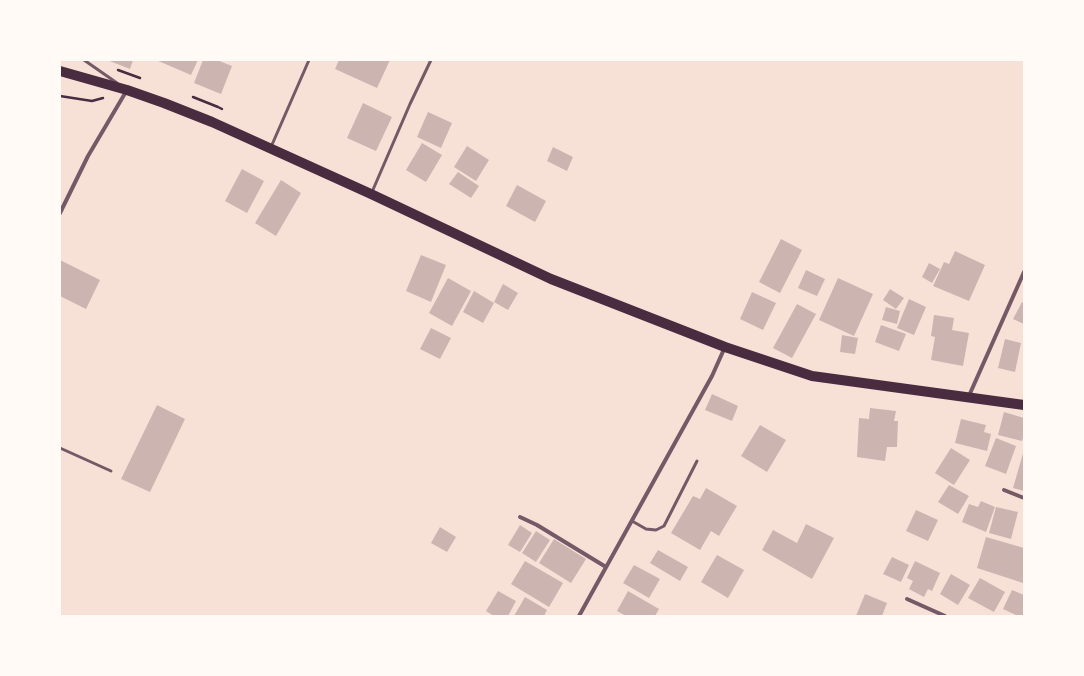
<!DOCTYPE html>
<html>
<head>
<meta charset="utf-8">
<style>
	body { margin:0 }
	#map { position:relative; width:1084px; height:676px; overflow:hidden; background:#f7e1d7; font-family:Jost,sans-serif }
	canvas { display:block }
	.frame { position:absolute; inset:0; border:61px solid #fffaf5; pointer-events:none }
</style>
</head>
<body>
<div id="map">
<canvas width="1084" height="676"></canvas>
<div class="frame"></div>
</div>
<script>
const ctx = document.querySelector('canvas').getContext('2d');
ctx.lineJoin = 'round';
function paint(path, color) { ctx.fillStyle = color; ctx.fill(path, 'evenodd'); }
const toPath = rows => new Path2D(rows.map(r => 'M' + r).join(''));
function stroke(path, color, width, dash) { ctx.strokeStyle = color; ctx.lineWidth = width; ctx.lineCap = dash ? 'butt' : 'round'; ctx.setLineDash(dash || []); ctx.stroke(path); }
paint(toPath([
	[107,60,133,60,130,69],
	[156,60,198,60,191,75],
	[203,60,217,60,232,66,221,94,194,83],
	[339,60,390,60,377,88,335,69],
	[363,103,392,117,376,151,347,138],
	[428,112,452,123,441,148,417,137],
	[422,143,442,155,426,182,406,170],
	[467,146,489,160,476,181,454,167],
	[553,147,573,157,567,171,547,161],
	[242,169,264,181,247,213,225,201],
	[458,172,479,186,471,198,449,184],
	[281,180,301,193,276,236,255,223],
	[517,185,546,201,535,222,506,206],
	[781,239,802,250,780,293,759,282],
	[955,251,985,265,969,301,933,286,944,262,949,264],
	[421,255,446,265,431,302,406,291],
	[60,260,100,280,86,309,60,296],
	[929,263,940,269,932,283,922,277],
	[806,270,825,279,817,296,798,288],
	[448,278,471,291,452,326,429,313],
	[838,278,873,294,854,336,819,320],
	[503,284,518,293,508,310,494,302],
	[890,289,904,298,896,309,883,300],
	[474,291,494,303,483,323,463,312],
	[752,292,776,303,763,330,740,319],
	[909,299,926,307,914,335,897,328],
	[1022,302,1024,304,1024,324,1013,319],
	[797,304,816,314,792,358,773,348],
	[886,307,900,311,897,324,882,320],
	[934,315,954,318,952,330,969,333,963,366,931,360,935,337,931,336],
	[881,325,906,334,899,351,875,342],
	[431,328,451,338,440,359,420,349],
	[842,335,858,338,855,354,840,352],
	[1005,339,1021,343,1015,372,998,368],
	[712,394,738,406,732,421,705,410],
	[157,405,185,419,150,492,121,479],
	[870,408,896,411,894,421,898,421,897,447,887,447,885,461,857,457,859,418,869,419],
	[1004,412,1024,418,1024,434,1022,441,998,435],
	[961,419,986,425,984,432,991,434,987,451,955,443],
	[760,425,786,440,767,472,741,456],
	[996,438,1016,446,1006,474,985,466],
	[951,448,970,460,954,485,935,473],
	[1024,450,1024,491,1013,488],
	[949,485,969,496,958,514,938,502],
	[706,488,737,506,719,536,711,531,700,550,671,533,693,496,700,499],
	[981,501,995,507,986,532,962,522,969,504,978,507],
	[996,507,1018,512,1011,539,989,533],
	[916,510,938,520,928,541,906,531],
	[806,524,834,538,812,579,762,550,773,530,797,543],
	[520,525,532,533,520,552,508,545],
	[440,527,456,537,447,552,431,543],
	[536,531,550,540,536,562,522,553],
	[986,537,1024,548,1023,583,977,568],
	[554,539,586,559,571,583,539,563],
	[658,550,688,567,680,581,650,563],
	[717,555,744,570,728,598,701,582],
	[892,557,909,565,901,582,883,574],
	[525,561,563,583,549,607,511,584],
	[915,561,940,573,932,591,928,589,924,597,909,589,913,581,907,578],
	[634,565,660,579,649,598,623,583],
	[951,574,970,585,958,605,940,594],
	[980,578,1005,592,994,612,968,598],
	[1012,590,1024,595,1024,616,1018,616,1003,609],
	[498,591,516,601,508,616,494,616,486,611],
	[628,591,659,609,655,616,626,616,617,611],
	[865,594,887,603,882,616,856,616],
	[525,597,547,610,544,616,514,616]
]), '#ccb4b1');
stroke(toPath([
	[118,70,140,78],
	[60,96,92,101,103,98],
	[193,97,218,107,222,109]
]), '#4a2c40', 2.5);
stroke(toPath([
	[84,60,117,83],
	[271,147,309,60],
	[372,192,410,104,431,60],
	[60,448,111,471],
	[632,521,646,529,656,530,664,526,697,461]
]), '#755966', 3);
stroke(toPath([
	[60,213,88,156,127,90],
	[968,398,1024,272],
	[1004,490,1024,498],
	[520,517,537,525,606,567],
	[907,599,945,616],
	[579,616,712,376,725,347]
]), '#755966', 4);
stroke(toPath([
	[60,71,127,90,164,103,212,122,371,194,551,279,725,347,812,376,1024,405]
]), '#4a2c40', 10);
</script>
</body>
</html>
